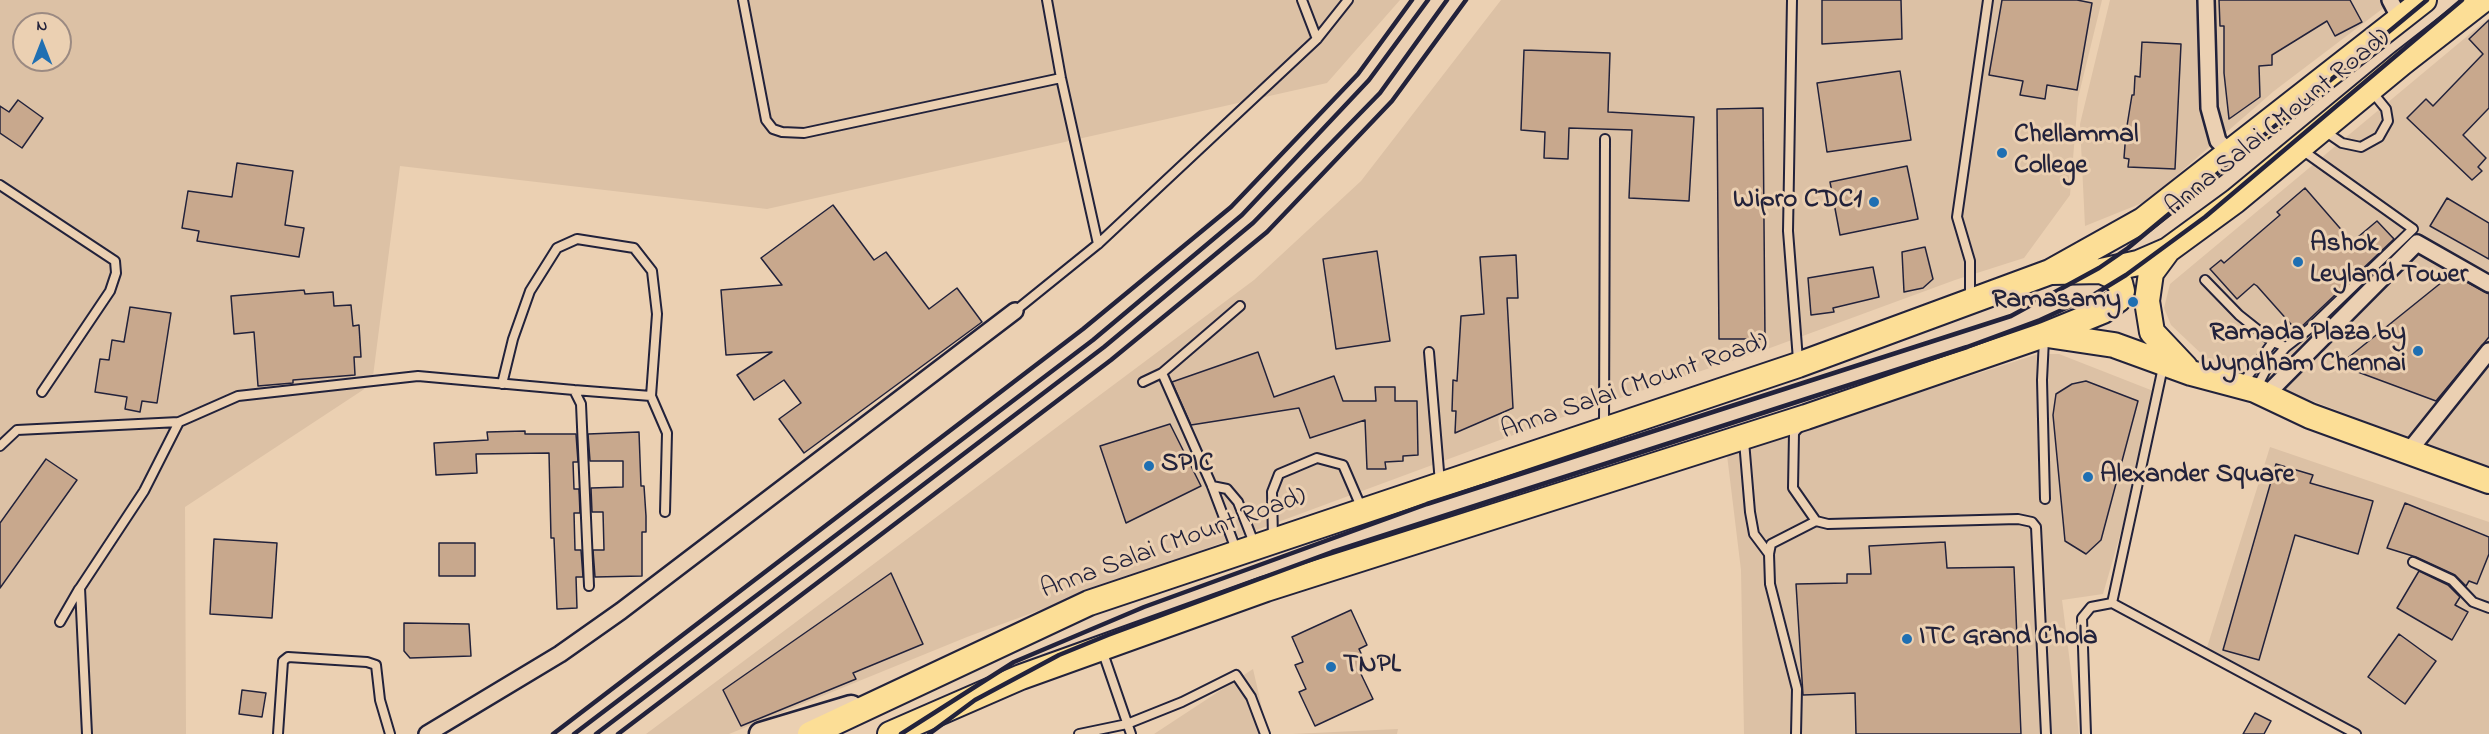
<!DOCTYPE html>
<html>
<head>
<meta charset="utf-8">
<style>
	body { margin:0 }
	#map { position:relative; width:2489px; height:734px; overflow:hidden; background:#ebd0b2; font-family:"Indie Flower",sans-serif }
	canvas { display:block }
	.north { position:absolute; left:12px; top:12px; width:60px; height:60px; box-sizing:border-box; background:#ebd0b2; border:2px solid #9b8a82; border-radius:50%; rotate:0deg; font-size:16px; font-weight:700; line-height:24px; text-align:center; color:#22223b }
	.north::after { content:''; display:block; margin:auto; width:21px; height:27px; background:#1f6fb2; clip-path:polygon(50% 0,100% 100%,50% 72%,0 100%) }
</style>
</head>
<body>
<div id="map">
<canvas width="2489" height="734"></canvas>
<div class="north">N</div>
</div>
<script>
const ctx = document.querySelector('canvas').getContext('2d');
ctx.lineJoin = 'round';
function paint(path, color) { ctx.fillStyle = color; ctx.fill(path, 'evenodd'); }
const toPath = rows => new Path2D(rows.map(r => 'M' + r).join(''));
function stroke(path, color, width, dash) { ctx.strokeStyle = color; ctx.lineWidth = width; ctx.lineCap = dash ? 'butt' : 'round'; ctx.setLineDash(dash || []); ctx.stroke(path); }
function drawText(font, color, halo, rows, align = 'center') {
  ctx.font = font + ' "Indie Flower",sans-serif'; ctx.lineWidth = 6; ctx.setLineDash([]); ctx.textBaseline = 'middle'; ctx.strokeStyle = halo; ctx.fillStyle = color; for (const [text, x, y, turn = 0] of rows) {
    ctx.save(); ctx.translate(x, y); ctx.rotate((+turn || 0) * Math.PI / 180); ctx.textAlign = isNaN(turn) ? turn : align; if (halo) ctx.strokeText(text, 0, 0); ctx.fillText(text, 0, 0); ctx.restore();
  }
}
paint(toPath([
	[0,0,1400,0,1327,83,767,209,400,166,372,384,185,507,186,734,0,734],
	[24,24,60,24,60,60,24,60],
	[1501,0,2102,0,2078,98,2070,195,2024,258,1955,280,1770,348,1554,420,967,637,729,734,646,734,1254,280,1361,181],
	[2110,0,2394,0,2274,91,2147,201,2085,226,2080,124],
	[2489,18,2489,469,2209,361,2171,325,2164,308,2170,284],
	[2038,354,2059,354,2161,394,2103,594,2062,600,2079,734,1744,734,1741,570,1727,455],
	[2270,447,2489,522,2489,734,2344,734,2204,657],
	[1253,669,1268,734,1154,734],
	[1398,729,1397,734,1292,734]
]), '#dcc1a5');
const building = toPath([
	[1822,0,1901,0,1902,39,1822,44,1822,0],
	[2002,0,2077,0,2092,3,2077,90,2047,85,2045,99,2020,95,2023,81,1989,75,2002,0],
	[2219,0,2350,0,2362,22,2335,36,2327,21,2272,55,2272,65,2259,66,2260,97,2229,119,2224,73,2224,26,2220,26,2219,0],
	[2489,20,2489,108,2463,135,2486,158,2478,167,2482,171,2472,180,2407,118,2426,99,2433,106,2483,54,2469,39,2489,20],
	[2142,42,2181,44,2175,169,2128,167,2129,159,2124,158,2126,132,2132,95,2134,95,2135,76,2140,77,2142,42],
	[1524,50,1610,53,1608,112,1694,117,1689,201,1629,198,1632,130,1569,128,1568,159,1544,158,1545,132,1521,130,1524,50],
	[1900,71,1911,140,1827,152,1817,83,1900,71],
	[18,100,43,118,22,148,0,133,0,106,9,112,18,100],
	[1763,108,1765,339,1719,339,1717,109,1763,108],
	[237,163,293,171,285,225,304,228,299,257,197,241,199,231,182,228,188,191,232,197,237,163],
	[1907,166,1918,219,1840,235,1830,182,1907,166],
	[2305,188,2352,242,2377,221,2394,239,2297,331,2257,286,2254,284,2237,299,2210,269,2221,260,2224,263,2280,215,2277,212,2305,188],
	[2447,198,2489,223,2489,259,2430,226,2447,198],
	[833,205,874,260,886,252,929,309,957,288,982,322,804,453,779,419,801,403,784,380,754,400,737,375,772,352,726,355,721,290,782,285,761,258,833,205],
	[1925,247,1933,279,1923,288,1904,292,1902,252,1925,247],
	[1377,251,1390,341,1336,349,1323,259,1377,251],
	[1516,255,1518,298,1507,298,1513,408,1455,433,1456,411,1452,411,1453,380,1457,381,1461,316,1484,314,1480,257,1516,255],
	[1873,267,1879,297,1833,308,1834,312,1811,315,1808,278,1873,267],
	[2452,274,2489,294,2489,337,2436,401,2339,365,2452,274],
	[304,290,305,294,333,292,334,306,351,305,353,326,359,325,361,357,354,357,355,375,293,380,293,383,258,386,254,332,234,334,231,296,304,290],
	[130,307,171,313,157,403,142,401,140,412,125,409,127,397,95,392,100,359,109,360,112,340,124,342,130,307],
	[1258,352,1274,397,1334,376,1343,401,1376,401,1375,387,1395,387,1395,401,1417,401,1418,455,1403,456,1403,461,1385,462,1386,469,1367,469,1365,420,1310,438,1299,408,1191,425,1172,382,1258,352],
	[2086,381,2138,401,2101,540,2086,554,2065,541,2053,415,2056,394,2072,384,2086,381],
	[1170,424,1201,486,1126,523,1100,446,1170,424],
	[525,431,525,434,576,434,578,462,573,462,574,489,579,489,580,513,574,513,575,550,581,550,583,577,576,577,577,608,557,609,554,538,551,538,549,453,476,454,477,473,436,475,434,443,488,440,487,432,525,431],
	[639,432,641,486,644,486,646,516,646,532,642,532,642,576,595,577,593,550,604,550,603,512,592,512,591,488,623,487,623,461,590,461,588,434,639,432],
	[46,459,77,480,0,588,0,523,46,459],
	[2276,464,2313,475,2310,483,2373,501,2358,554,2295,535,2259,660,2223,650,2276,464],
	[2405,503,2489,537,2489,554,2477,584,2469,581,2466,586,2455,575,2416,557,2387,548,2405,503],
	[214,539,277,543,272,618,210,614,214,539],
	[1945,542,1947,568,2014,567,2021,734,1856,734,1855,693,1803,695,1796,584,1847,583,1847,574,1871,574,1869,546,1945,542],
	[439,543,475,543,475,576,439,576,439,543],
	[2419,571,2448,585,2460,597,2455,605,2468,612,2452,640,2397,608,2419,571],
	[891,573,923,644,853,673,856,679,741,726,723,690,891,573],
	[1351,610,1367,645,1359,649,1368,668,1360,672,1373,699,1315,726,1299,692,1306,689,1295,665,1303,662,1292,637,1351,610],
	[404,623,469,624,471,656,410,658,404,651,404,623],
	[2399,634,2436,661,2405,704,2368,677,2399,634],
	[242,690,266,693,262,717,239,714,242,690],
	[2255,713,2271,721,2264,734,2243,734,2255,713]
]);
paint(building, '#c8a88d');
stroke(building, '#22223b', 1.5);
const lane = toPath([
	[743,0,766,120,773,129,782,132,804,133,1061,78],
	[1047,0,1061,78,1098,244],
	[1302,0,1317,39],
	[1792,0,1788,231,1798,360],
	[2326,132,2342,143,2361,147,2379,137,2388,121,2386,109,2373,93],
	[0,185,115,261,116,273,110,291,42,392],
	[2205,280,2239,315,2273,342,2286,347,2309,329,2413,229,2302,150],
	[1970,297,1970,261,1957,217,1988,0],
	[1015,311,1098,244,1317,39,1348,0],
	[2044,339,2042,380,2045,499],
	[1429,352,1440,483],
	[1162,373,1212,486,1237,552],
	[1143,382,1162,373,1240,306],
	[502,384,513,339,530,291,557,248,577,239,634,248,652,271,657,314,651,396,574,390],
	[2242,384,2273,342],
	[2257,387,2267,368,2286,347],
	[651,396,667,433,665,512],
	[1604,425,1605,139],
	[1800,426,1794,433,1793,488,1816,521,1828,524,2018,519,2032,522,2036,527,2046,734],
	[1744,441,1750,512,1754,534,1769,554],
	[0,446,17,430,179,422,238,396,418,376,574,390,581,404,589,586],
	[1212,486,1227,489,1238,502,1254,543],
	[1273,539,1272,492,1279,474,1317,458,1343,465,1362,509],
	[2413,562,2452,580,2473,602,2489,608],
	[2112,603,2163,367],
	[60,622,79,589],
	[1102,650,1131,734],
	[87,734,80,588,144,491,179,422],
	[278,734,283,661,288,657,367,662,376,665,380,700,390,734],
	[1079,734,1127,724,1182,702,1236,675,1251,697,1265,734],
	[1796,734,1797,689,1770,584,1769,554,1771,544,1816,521],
	[2086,734,2082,618,2091,607,2112,603,2356,734]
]);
const street = toPath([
	[2206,0,2209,108,2218,141,2230,153],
	[2390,0,2399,17],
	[2266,395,2417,243,2489,284],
	[2409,451,2489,351],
	[427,734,560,654,621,611,1015,311]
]);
const secondary = toPath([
	[761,734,851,707]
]);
const primary = toPath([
	[2168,250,2151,273,2147,301,2152,332,2185,367],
	[2101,271,2138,263,2168,250,2235,201,2402,63,2483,0],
	[2047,335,2114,345,2191,373,2255,390,2310,416,2489,481],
	[810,734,1089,603,1798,365,2050,272,2143,220,2424,0],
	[890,734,1021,677,1266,589,1806,417,2044,335,2103,311,2119,299,2122,291,2120,283,2110,275,2101,271,2052,272]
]);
stroke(lane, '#22223b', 12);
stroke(street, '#22223b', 20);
stroke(secondary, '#22223b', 27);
stroke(primary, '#22223b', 28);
stroke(lane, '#ebd0b2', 8);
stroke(street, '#ebd0b2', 15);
stroke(secondary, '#ebd0b2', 22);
stroke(primary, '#fcde96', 24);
stroke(toPath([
	[553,734,1083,329,1231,207,1358,74,1412,0],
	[574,734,1093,340,1242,215,1369,80,1428,0],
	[596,734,1104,347,1253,223,1380,93,1447,0],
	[618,734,1111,360,1267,232,1392,101,1466,0],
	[901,734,1014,662,1144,607,1427,504,2011,316,2099,268,2128,248,2427,0],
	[929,734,975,700,1059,655,1108,635,1332,552,1967,347,2040,320,2090,297,2126,275,2205,217,2462,0]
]), '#22223b', 4.5);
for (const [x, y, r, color] of [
	[2002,153,6,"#1f6fb2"],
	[1874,202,6,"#1f6fb2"],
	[2298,262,6,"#1f6fb2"],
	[2133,302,6,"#1f6fb2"],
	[2418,351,6,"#1f6fb2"],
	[1149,466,6,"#1f6fb2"],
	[2088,477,6,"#1f6fb2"],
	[1907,639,6,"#1f6fb2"],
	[1331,667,6,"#1f6fb2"]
]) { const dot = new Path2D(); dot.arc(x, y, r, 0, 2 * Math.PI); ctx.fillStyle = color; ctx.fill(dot); stroke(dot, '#ebd0b2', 2); }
drawText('27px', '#22223b', '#ebd0b2', [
	["Anna Salai (Mount Road)",2279,124,-39],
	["Anna Salai (Mount Road)",1635,388,-19],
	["Anna Salai (Mount Road)",1174,545,-20]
]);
drawText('bold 27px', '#22223b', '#ebd0b2', [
	["Chellammal",2014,137],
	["College",2014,168],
	["Wipro CDC1",1862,202,"right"],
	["Ashok",2310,246],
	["Leyland Tower",2310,277],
	["Ramasamy",2121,302,"right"],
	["Ramada Plaza by",2406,335,"right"],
	["Wyndham Chennai",2406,366,"right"],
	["SPIC",1161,466],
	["Alexander Square",2100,477],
	["ITC Grand Chola",1919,639],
	["TNPL",1343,667]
], 'left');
</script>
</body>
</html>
